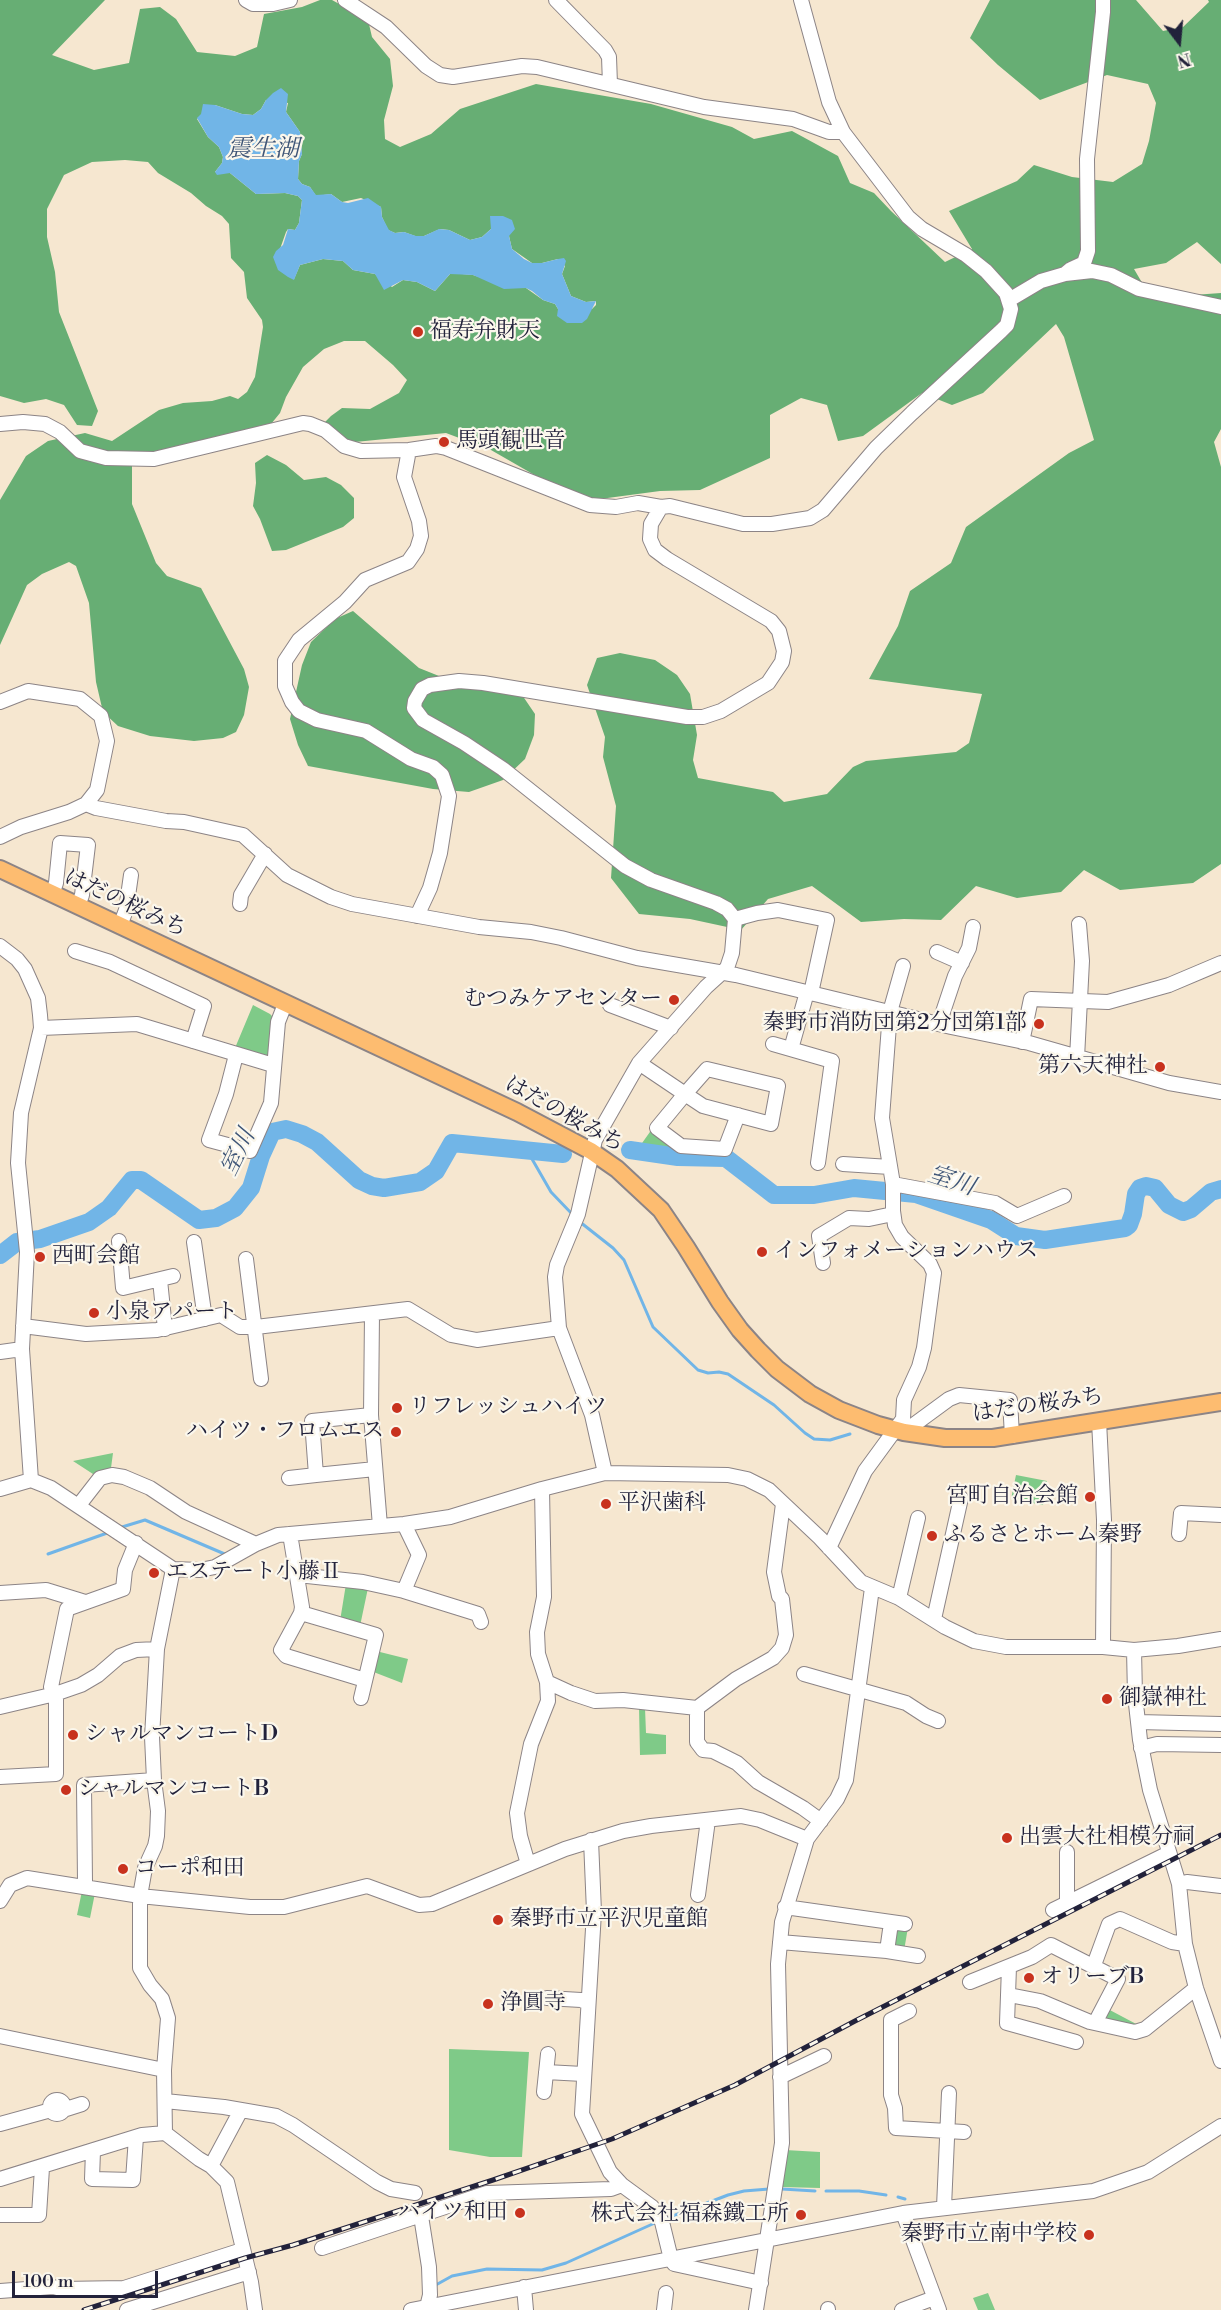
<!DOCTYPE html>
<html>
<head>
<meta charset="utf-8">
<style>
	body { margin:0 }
	#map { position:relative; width:1221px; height:2310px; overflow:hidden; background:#f6e7d0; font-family:"Libre Bodoni",serif }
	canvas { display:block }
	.north { position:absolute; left:1149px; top:12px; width:60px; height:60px; -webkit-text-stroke:4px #fbf7ec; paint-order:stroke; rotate:164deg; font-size:16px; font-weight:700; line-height:24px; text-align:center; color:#22223b }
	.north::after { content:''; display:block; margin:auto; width:21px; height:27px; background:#22223b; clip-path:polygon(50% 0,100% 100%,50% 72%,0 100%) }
	.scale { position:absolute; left:12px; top:2271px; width:146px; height:27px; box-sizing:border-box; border:3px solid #22223b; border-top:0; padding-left:8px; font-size:18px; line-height:21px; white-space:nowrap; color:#22223b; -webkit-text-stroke:4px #fbf7ec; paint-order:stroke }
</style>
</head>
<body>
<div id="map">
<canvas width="1221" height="2310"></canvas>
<div class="north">N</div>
<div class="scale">100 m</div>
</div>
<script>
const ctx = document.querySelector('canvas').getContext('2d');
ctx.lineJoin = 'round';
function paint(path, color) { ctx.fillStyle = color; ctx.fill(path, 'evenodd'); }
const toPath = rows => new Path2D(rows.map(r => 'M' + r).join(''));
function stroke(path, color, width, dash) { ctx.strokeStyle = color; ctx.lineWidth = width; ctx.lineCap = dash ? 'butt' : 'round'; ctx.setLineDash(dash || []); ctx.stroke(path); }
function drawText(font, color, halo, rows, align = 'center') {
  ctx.font = font + ' "Libre Bodoni","Noto Serif JP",serif'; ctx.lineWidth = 4.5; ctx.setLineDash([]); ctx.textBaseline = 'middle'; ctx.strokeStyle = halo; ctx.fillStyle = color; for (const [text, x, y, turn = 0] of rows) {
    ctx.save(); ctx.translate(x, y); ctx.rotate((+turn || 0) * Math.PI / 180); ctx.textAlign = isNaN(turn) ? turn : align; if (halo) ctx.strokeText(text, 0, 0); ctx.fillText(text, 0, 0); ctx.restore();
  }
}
paint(toPath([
	[253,1005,270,1014,273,1017,269,1055,266,1057,235,1048],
	[652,1129,674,1149,640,1146],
	[113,1453,111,1468,93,1474,73,1461],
	[1016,1475,1047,1481,1043,1505,1011,1499],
	[346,1584,368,1588,360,1626,340,1621],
	[380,1652,408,1659,402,1683,371,1671,376,1653],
	[639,1707,645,1708,646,1733,666,1735,666,1754,640,1755],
	[82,1891,95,1893,90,1918,77,1915],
	[908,1927,904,1951,893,1949,893,1928],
	[1106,2008,1140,2026,1104,2021],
	[449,2049,529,2052,522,2157,490,2157,449,2150],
	[785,2150,820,2152,820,2188,782,2187],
	[988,2293,995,2310,978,2310,973,2298]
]), '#7fca88');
paint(toPath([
	[0,0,105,0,52,55,94,70,129,63,140,9,160,7,176,19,197,52,235,56,257,47,264,14,302,7,320,0,332,0,368,20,372,37,390,59,393,86,384,120,385,139,400,147,431,134,460,109,536,84,651,104,732,127,754,139,792,131,838,156,850,183,874,193,891,211,945,262,972,249,949,211,1017,181,1034,165,1072,177,1113,182,1142,164,1149,141,1156,103,1148,84,1107,75,1040,100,998,65,970,38,990,0,1136,0,1163,31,1183,27,1209,2,1208,0,1221,0,1221,264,1197,242,1166,263,1134,269,1151,298,1221,293,1221,429,1214,442,1221,467,1221,864,1193,883,1120,890,1084,870,1061,892,1017,898,976,886,941,920,904,919,861,922,812,886,768,899,741,930,690,919,639,914,611,878,616,806,603,757,605,737,587,685,597,658,620,653,655,660,677,675,690,694,697,735,693,760,698,778,773,792,784,802,827,794,853,767,866,761,956,752,969,743,982,694,869,679,898,626,910,591,951,563,966,527,1069,453,1094,440,1064,337,1056,324,983,393,952,405,922,393,863,436,838,441,827,405,801,398,770,415,770,458,700,490,660,491,600,499,571,496,491,450,446,433,355,442,341,438,322,425,331,416,342,408,370,409,399,393,407,380,393,365,365,341,344,341,324,349,303,367,286,397,280,413,271,424,132,465,132,504,156,563,167,576,201,588,244,669,249,687,244,715,236,732,223,738,194,741,150,736,118,726,103,712,96,682,89,603,76,566,69,562,42,574,27,585,0,645,0,500,26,456,48,441,85,433,112,441,159,410,183,403,212,401,230,396,238,399,247,392,255,377,263,327,262,320,247,298,244,272,231,258,229,224,222,216,206,206,191,193,158,173,148,162,125,160,92,162,64,175,47,209,47,237,55,272,59,312,98,411,92,426,77,425,64,405,46,399,24,403,0,396],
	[266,100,288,103,286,112,300,132,302,154,299,161,298,179,302,184,310,187,316,196,331,194,342,202,361,198,381,207,382,217,388,230,395,233,404,232,415,236,424,236,440,229,449,230,470,240,482,237,491,229,509,236,512,249,532,263,542,263,558,259,565,266,562,274,571,296,586,302,596,301,596,305,592,309,558,309,555,304,543,300,526,288,513,288,473,275,462,274,450,274,435,291,417,282,403,280,392,287,375,274,353,270,343,261,323,259,300,265,294,279,280,249,286,232,288,229,295,230,299,223,302,200,298,196,285,193,256,194,230,173,215,172,222,163,223,157,219,147,208,137,197,119,215,105,242,114,253,115,261,109],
	[267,455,286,465,304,480,326,477,341,485,354,498,354,518,343,527,286,550,272,551,260,519,253,506,256,483,255,463],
	[353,611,419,668,449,680,500,678,518,689,535,714,534,735,525,759,503,780,469,792,433,789,308,766,298,745,290,719,302,665,311,642,335,619]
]), '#67ae74');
paint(toPath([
	[281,88,288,94,286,112,300,132,302,154,299,161,298,179,302,184,310,187,316,195,331,194,342,202,348,203,368,198,381,207,382,217,389,230,395,233,404,232,416,236,424,236,439,229,449,230,470,240,482,237,491,229,490,216,503,216,512,220,515,229,509,236,512,249,524,259,532,263,542,263,558,259,564,258,566,261,562,274,571,296,586,302,596,301,587,319,582,323,567,323,557,316,558,309,555,304,543,300,532,291,526,288,504,289,473,275,450,274,435,291,417,282,403,280,384,290,375,274,353,270,343,261,323,259,300,265,294,280,288,277,278,270,273,257,276,251,283,245,288,229,295,230,299,223,302,200,298,196,285,193,256,194,230,173,217,175,215,172,222,163,223,157,219,147,208,137,197,118,201,114,203,104,215,105,242,114,253,115,261,109,266,100,273,93]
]), '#71b5e7');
stroke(toPath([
	[530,1150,532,1159,551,1192,573,1215],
	[580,1222,613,1248,624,1260,653,1327,698,1370,708,1373,719,1372,728,1374,774,1405,805,1433,814,1439,830,1440,850,1434],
	[122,1527,145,1520,227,1555],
	[48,1554,110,1532],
	[782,2189,815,2191],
	[826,2191,859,2191,886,2195],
	[898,2197,905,2199],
	[665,2219,728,2195,744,2191,769,2189],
	[434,2286,452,2276,487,2269,542,2270,566,2263,657,2222]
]), '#71b5e7', 3);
stroke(toPath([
	[630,1150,678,1157,726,1158,774,1195,814,1195,854,1188,916,1194,991,1220,1016,1236,1045,1240,1125,1228,1129,1225,1133,1214,1136,1194,1140,1188,1146,1186,1155,1188,1169,1205,1183,1212,1191,1209,1211,1192,1221,1189],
	[0,1255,17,1242,40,1239,89,1222,109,1208,132,1180,141,1180,199,1220,216,1218,235,1208,251,1188,261,1156,272,1132,286,1129,302,1134,317,1142,359,1180,372,1186,384,1188,420,1182,436,1171,452,1143,563,1154]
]), '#71b5e7', 18);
const minor = toPath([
	[246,0,253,4,273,4,290,0],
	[345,0,386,27,426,66,440,75,453,77,522,66,537,67,704,107,793,119,829,132,843,132],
	[556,0,605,50,609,57,610,84],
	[1065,274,1071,269,1084,263,1088,251,1087,159,1103,12,1103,0],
	[1009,300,1041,281,1065,274,1092,271,1111,275,1139,289,1221,307],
	[0,424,23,422,45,424,60,432,80,451,106,458,154,459,303,423,310,424,325,430,344,446,361,451,409,450,436,446,446,448,590,505,616,507,638,503,661,507,670,506,743,524,772,524,810,518,823,510,876,448,912,413,1001,331,1007,325,1011,309,1006,293,986,271,966,255,922,229,908,217,843,132,829,102,801,0],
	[409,450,404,477,419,521,421,536,417,549,408,562,365,580,345,602,299,640,285,661,285,686,292,702,299,711,317,720,366,731,411,759,433,767,442,775,449,796,440,853,430,888,417,916],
	[0,702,28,691,80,699,101,716,107,741,97,790,86,804,69,812,21,827,0,837],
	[86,804,96,808,166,821,184,822,243,835,287,875,331,897,352,904,479,927,531,932,561,938,637,958,736,975,951,1027,1029,1043,1169,1083,1221,1092],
	[52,894,56,883,60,843,88,845,82,895,78,906],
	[240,904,241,895,265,854],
	[735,919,757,913,778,910,827,920,811,993],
	[120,926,126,910,131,875],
	[0,946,17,959,25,969,38,998,40,1015,41,1028,21,1113,18,1163,27,1252,22,1349,31,1480],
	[75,951,110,962,204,1006,193,1041],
	[937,952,962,963],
	[610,1005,671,1028],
	[939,1024,955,976,969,948,973,927],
	[41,1028,137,1024,273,1065],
	[1022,1042,1031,999,1108,1002,1169,985,1221,963],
	[773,1044,832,1061,818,1163],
	[791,1049,807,992],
	[236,1055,226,1094,209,1140,250,1151,271,1103,278,1022,285,1004],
	[1077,1058,1082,961,1079,924],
	[639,1063,685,1094,703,1106,771,1124,778,1086,707,1069,685,1094,657,1128,681,1146,725,1149,738,1115],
	[843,1164,890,1167],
	[893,1184,995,1203,1017,1216,1064,1196],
	[952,1195,956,1178],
	[119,1241,123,1288,173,1276],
	[194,1242,205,1319],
	[246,1259,261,1379],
	[823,1263,819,1236,849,1218,869,1219,893,1214],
	[160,1280,165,1329],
	[372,1314,371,1415,380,1526],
	[23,1326,86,1334,157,1330,221,1315,240,1327,256,1327,408,1309,451,1335,477,1340,559,1328],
	[0,1352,22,1349],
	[371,1415,312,1421,316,1475,375,1469],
	[1099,1421,1104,1520,1103,1647],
	[904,1432,949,1399,959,1395,1010,1400,1012,1436],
	[605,1473,592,1415,559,1328,555,1277,557,1265,578,1214,595,1140,639,1063,706,987,727,968,732,953,735,919,727,909,716,903,651,880,625,866,503,769,464,743,423,720,414,708,415,701,422,689,430,685,459,681,483,683,687,717,703,717,721,711,768,683,782,662,784,651,779,631,771,621,667,559,655,550,650,539,651,524,661,507],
	[289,1478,316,1475],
	[0,1489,31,1480,51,1488,173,1569,200,1570,215,1567,256,1544,278,1535,404,1524,450,1517,542,1489,605,1473,728,1475,747,1479,769,1490,820,1538,861,1582,899,1598,945,1627,974,1641,1006,1647,1103,1647,1134,1650,1178,1646,1221,1639],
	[79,1505,100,1478,112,1475,124,1477,150,1488,186,1512,256,1544],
	[404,1524,419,1555,404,1591],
	[290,1534,302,1607,301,1613,376,1635,361,1698],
	[1179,1534,1181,1513,1221,1515],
	[829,1548,865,1471,903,1419,904,1400,919,1367,924,1348,934,1273,930,1264,902,1237,895,1225,893,1211,893,1184,882,1118,890,1012,903,966],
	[298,1575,363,1582,404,1591,478,1614,481,1622],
	[0,1593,46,1590,85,1602],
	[899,1598,918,1518],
	[301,1613,281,1650,286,1656,365,1680],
	[934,1619,961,1498],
	[1134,1650,1135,1695,1140,1740,1150,1790,1179,1884,1185,1944,1196,1988,1221,2061],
	[804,1674,906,1703,926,1716,938,1721],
	[547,1682,571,1693,595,1701,623,1700,697,1708,736,1679,773,1658,782,1648,786,1635,782,1599,779,1596,774,1572,783,1504],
	[0,1707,55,1694,81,1685,98,1675,120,1656,136,1650,157,1649],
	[697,1708,697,1742,703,1750,713,1751,737,1763,758,1782,803,1808,821,1821],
	[1138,1722,1221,1724],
	[1141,1748,1157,1744,1221,1745],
	[0,1777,56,1774,56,1699,51,1687,67,1609,123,1589,125,1570,136,1543],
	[591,1840,594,1912,582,2114,610,2172,622,2185,652,2207,657,2213,662,2222,671,2259,674,2264,761,2283],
	[528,1864,520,1836,517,1813,531,1744,548,1701,547,1682,538,1654,537,1632,544,1597,542,1489],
	[85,1882,84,1785,154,1780],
	[1179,1884,1187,1882,1221,1886],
	[698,1895,708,1820],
	[0,1901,10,1885,27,1878,140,1896,250,1907,284,1907,367,1886,419,1905,432,1904,565,1849,623,1831,651,1826,741,1816,760,1820,807,1839],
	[1067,1903,1067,1852],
	[785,1907,905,1924],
	[1053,1910,1169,1853],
	[780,1942,887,1951,918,1956],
	[887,1951,891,1923],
	[1094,1965,1109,1924,1120,1919,1172,1942,1185,1944],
	[1009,1967,1007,2023,1076,2042],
	[970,1982,1032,1957,1051,1945,1118,1979,1095,2023],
	[1009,1995,1040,2001,1090,2022,1135,2032,1145,2029,1196,1988],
	[547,1998,581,2000,588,2003],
	[909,2011,891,2020,891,2095,895,2108,896,2128,964,2132],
	[0,2036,164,2070],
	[546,2072,583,2074],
	[780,2077,824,2056],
	[544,2092,548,2054],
	'50 2107a7 7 0 1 1 14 0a7 7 0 1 1-14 0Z',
	[165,2101,224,2107,276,2116,293,2125,377,2182,391,2189,415,2193],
	[63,2110,82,2104],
	[0,2124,51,2110],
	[165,2133,164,2070,168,2018,162,1999,150,1985,140,1968,140,1896,145,1868,155,1846,157,1836,158,1811,154,1780,152,1737,157,1649,173,1569],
	[93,2151,92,2179,133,2180,136,2137],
	[211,2166,241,2110],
	[0,2179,142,2135,165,2133,199,2159,211,2166,227,2182,251,2282,255,2310],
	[944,2207,949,2093],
	[903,2213,939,2310],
	[0,2215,39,2215,42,2168],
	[421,2216,429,2267,430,2295,427,2307],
	[322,2248,487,2193,611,2189,622,2185],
	[524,2287,526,2310],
	[0,2291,53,2287,61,2289,124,2288,242,2250],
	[828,2309,828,2310],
	[127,2310,249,2272],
	[411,2310,903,2213,1093,2191,1148,2172,1221,2126],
	[664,2310,666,2293],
	[756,2310,782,2143,778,1964,782,1922,807,1839,837,1799,846,1780,872,1588],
	[902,2310,934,2298]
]);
const major = toPath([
	[0,869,517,1112,591,1151,617,1169,661,1210,686,1247,720,1302,740,1330,758,1350,777,1369,810,1394,839,1410,878,1425,904,1432,945,1438,993,1438,1221,1402]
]);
stroke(minor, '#8c8486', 16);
stroke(major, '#8c8486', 20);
stroke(minor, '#fff', 14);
stroke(major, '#fdbc70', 16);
const rail = toPath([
	[84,2310,245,2258,293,2245,493,2180,612,2139,735,2085,855,2021,1221,1835]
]);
stroke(rail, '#22223b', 5);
stroke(rail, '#fbf7ec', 3, [9]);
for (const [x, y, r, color] of [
	[418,332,6,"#c8321e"],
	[444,442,6,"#c8321e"],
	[674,1000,6,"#c8321e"],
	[1039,1024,6,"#c8321e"],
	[1160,1067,6,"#c8321e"],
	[762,1252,6,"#c8321e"],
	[40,1257,6,"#c8321e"],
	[94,1313,6,"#c8321e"],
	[397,1408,6,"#c8321e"],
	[396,1432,6,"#c8321e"],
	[1090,1497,6,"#c8321e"],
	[606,1504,6,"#c8321e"],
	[932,1536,6,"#c8321e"],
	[154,1573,6,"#c8321e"],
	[1107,1699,6,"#c8321e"],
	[73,1735,6,"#c8321e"],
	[66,1790,6,"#c8321e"],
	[1007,1838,6,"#c8321e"],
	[123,1869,6,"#c8321e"],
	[498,1920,6,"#c8321e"],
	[1029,1978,6,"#c8321e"],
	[488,2004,6,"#c8321e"],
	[520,2213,6,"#c8321e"],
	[801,2215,6,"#c8321e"],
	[1089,2235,6,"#c8321e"]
]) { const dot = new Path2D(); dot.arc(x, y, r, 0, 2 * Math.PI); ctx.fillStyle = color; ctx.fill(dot); stroke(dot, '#fbf7ec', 2); }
drawText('22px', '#22223b', '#fbf7ec', [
	["福寿弁財天",430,332],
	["馬頭観世音",456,442],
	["むつみケアセンター",662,1000,"right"],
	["秦野市消防団第2分団第1部",1027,1024,"right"],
	["第六天神社",1148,1067,"right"],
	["インフォメーションハウス",774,1252],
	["西町会館",52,1257],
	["小泉アパート",106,1313],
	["リフレッシュハイツ",409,1408],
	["ハイツ・フロムエス",384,1432,"right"],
	["宮町自治会館",1078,1497,"right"],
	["平沢歯科",618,1504],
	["ふるさとホーム秦野",944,1536],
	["エステート小藤Ⅱ",166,1573],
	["御嶽神社",1119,1699],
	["シャルマンコートD",85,1735],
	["シャルマンコートB",78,1790],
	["出雲大社相模分祠",1019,1838],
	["コーポ和田",135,1869],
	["秦野市立平沢児童館",510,1920],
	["オリーブB",1041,1978],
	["浄圓寺",500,2004],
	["ハイツ和田",508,2213,"right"],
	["株式会社福森鐵工所",789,2215,"right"],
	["秦野市立南中学校",1077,2235,"right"]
], 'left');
drawText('22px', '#22223b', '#fbf7ec', [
	["はだの桜みち",125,904,25],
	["はだの桜みち",564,1115,29],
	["はだの桜みち",1038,1406,-8]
]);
drawText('italic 24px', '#3e5577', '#fbf7ec', [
	["震生湖",263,150],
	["室川",239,1153,-64],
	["室川",951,1182,18]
]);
</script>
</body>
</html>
